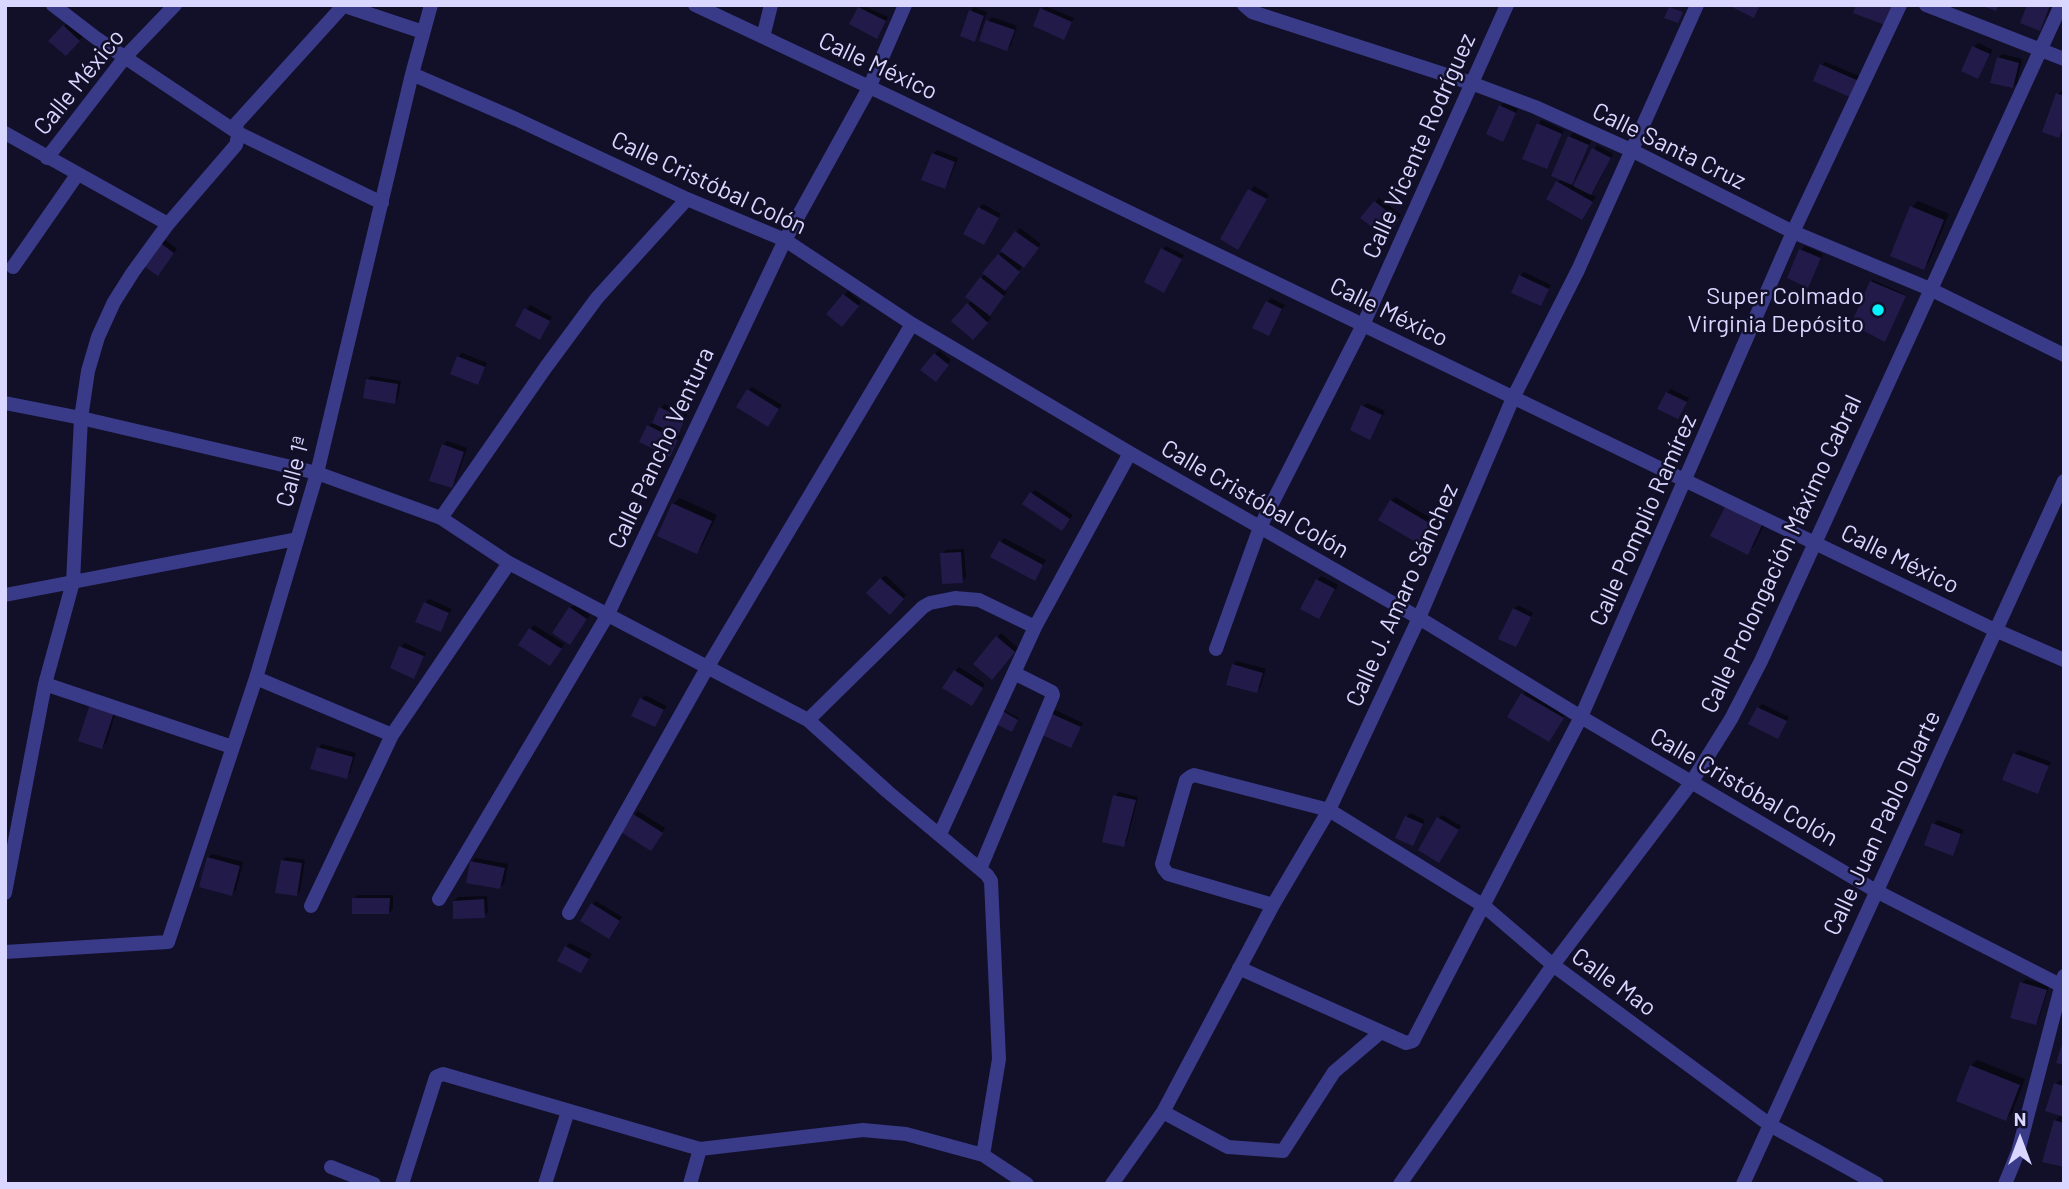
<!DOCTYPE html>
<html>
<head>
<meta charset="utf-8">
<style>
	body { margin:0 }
	#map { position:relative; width:2069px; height:1189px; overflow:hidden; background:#120f28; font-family:Barlow,sans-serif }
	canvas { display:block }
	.frame { position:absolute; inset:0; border:7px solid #d9d6ff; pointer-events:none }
	.north { position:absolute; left:1985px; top:1105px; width:70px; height:70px; -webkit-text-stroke:5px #120f28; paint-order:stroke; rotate:0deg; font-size:19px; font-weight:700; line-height:28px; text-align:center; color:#d9d6ff }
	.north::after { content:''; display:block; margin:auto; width:24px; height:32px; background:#d9d6ff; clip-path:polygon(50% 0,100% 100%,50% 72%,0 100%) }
</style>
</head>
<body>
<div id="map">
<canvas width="2069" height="1189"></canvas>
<div class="frame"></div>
<div class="north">N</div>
</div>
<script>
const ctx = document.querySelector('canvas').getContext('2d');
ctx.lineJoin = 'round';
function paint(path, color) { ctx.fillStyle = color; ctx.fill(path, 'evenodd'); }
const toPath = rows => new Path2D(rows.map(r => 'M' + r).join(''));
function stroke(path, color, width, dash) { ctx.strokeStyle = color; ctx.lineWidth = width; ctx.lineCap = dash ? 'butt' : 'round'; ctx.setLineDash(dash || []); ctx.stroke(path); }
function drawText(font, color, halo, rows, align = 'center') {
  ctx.font = font + ' Barlow,sans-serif'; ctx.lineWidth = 5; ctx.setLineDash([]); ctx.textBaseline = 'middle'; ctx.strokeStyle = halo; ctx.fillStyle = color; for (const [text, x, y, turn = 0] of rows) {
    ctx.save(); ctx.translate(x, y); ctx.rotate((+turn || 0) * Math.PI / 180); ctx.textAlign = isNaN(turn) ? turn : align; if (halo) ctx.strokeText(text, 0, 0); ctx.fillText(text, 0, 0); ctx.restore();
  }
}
paint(toPath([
	[862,5,888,17,880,33,859,8],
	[2029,5,2052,5,2040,29],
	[1045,6,1074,18,1064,37,1042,10],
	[974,7,987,12,978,36,974,40,971,11],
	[992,17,1017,26,1011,45,1007,49,988,21],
	[68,22,83,36,66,54,51,41],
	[1978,43,1993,50,1978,77,1974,47],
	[2002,54,2022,59,2017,83,2013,87,1998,58],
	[1825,62,1862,77,1852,95,1821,65],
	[2061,91,2064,91,2064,129,2059,136,2058,94],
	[1504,103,1518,109,1502,140,1500,106],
	[1542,120,1564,130,1550,163,1547,167,1538,124],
	[1573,133,1591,141,1575,179,1571,183,1575,186,1597,145,1613,154,1595,189,1590,194,1596,197,1582,218,1548,199,1561,178,1569,137],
	[937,150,958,158,948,183,944,187,933,154],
	[1254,186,1269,195,1238,247,1222,239],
	[1379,198,1401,215,1389,231,1375,202],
	[1918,201,1949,214,1929,262,1923,268,1912,207],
	[983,204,1001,214,984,243,979,208],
	[1020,228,1041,244,1004,289,1007,292,988,315,991,318,973,338,953,321,972,300,981,279],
	[164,239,177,249,161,270,144,265],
	[1166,246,1184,255,1164,290,1163,249],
	[1805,246,1823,254,1808,286,1801,250],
	[1524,272,1551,285,1540,304,1520,276],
	[1873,280,1906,295,1886,338,1853,323],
	[848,291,861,302,845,321,828,314],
	[1271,298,1285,305,1268,334,1267,302],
	[530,305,552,317,540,337,517,325],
	[939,350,951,360,939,376,935,354],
	[462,353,487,363,477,383,458,357],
	[371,376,401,381,398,398,394,402,367,380],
	[752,387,782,405,771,421,748,390],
	[1671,389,1689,398,1678,417,1667,393],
	[1367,403,1385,411,1370,438,1363,406],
	[664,404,687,415,681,429,676,434,681,436,670,455,648,426,653,423],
	[447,441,467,448,455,482,451,486,443,445],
	[1035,490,1073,515,1066,525,1031,494],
	[1395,497,1439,523,1424,545,1391,501],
	[680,498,717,515,702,546,696,552,673,504],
	[1768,517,1754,546,1748,552,1713,536],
	[1004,538,1046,560,1034,579,1001,542],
	[964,549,966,577,962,581,942,554,946,550],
	[885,575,906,595,890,612,868,593],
	[1321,576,1338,585,1322,613,1317,580],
	[429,599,452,609,441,630,425,603],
	[574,605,590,615,573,639,570,608],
	[1518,605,1533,613,1516,645,1514,609],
	[534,625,564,644,554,660,530,629],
	[1001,633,1018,648,996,674,997,637],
	[405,643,426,653,414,677,401,647],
	[1237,661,1266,669,1260,688,1256,691,1233,665],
	[959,667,985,684,975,700,955,671],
	[1527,690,1566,713,1552,736,1509,716],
	[645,695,667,706,655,725,642,699],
	[1762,704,1789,717,1778,736,1758,708],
	[117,709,106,743,102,747,80,740],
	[1004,710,1019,718,1013,729,996,722],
	[1055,710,1083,723,1071,746,1051,714],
	[322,744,356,753,350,773,346,777,318,748],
	[2019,750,2051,762,2041,788,2037,792,2005,779,2015,754],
	[1119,792,1138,797,1127,841,1123,845,1115,796],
	[638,811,665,828,655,845,623,831],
	[1410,813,1425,820,1412,844,1407,817],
	[1442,815,1461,826,1442,857,1439,818],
	[1938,820,1964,830,1952,854,1934,824],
	[212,854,243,862,236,890,232,894,208,858],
	[286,857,305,860,300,891,297,895,282,861],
	[475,858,508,864,504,884,500,887,471,862],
	[358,895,393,895,393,909,389,913,354,899],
	[487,896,488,912,484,916,454,901,458,897],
	[596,901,622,917,613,933,592,905],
	[570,943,592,954,581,971,566,947],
	[2026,979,2049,986,2039,1019,2035,1023,2022,983],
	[1977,1060,2025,1079,2012,1113,2006,1119,1971,1066],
	[2060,1080,2064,1081,2064,1165,2055,1121,2062,1114,2056,1084]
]), '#0007');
paint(toPath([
	[1728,5,1760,5,1754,18],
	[1856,5,1891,5,1893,6,1885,25,1853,13],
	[1980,5,1998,5,1996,11],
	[2027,5,2050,6,2040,31,2020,23],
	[858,7,886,21,877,39,849,24],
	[1669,7,1683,12,1678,23,1664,18],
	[1040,8,1072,22,1064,40,1033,26],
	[969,10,984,16,975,42,960,36],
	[986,20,1015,30,1007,51,979,41],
	[63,25,80,41,66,56,48,41],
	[1972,46,1990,54,1978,79,1961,71],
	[1997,57,2019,63,2013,88,1990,83],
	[1820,64,1859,81,1852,98,1813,81],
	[2056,93,2064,96,2064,125,2059,138,2042,132],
	[1499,105,1516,113,1503,142,1486,134],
	[1537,123,1562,134,1547,169,1522,159],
	[1568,136,1589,145,1572,185,1551,176],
	[1592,148,1611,158,1591,195,1573,186],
	[932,153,955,162,945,189,921,180],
	[1556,181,1593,202,1582,220,1546,199],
	[1248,189,1267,199,1238,250,1220,239],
	[1374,201,1399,220,1385,237,1360,218],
	[1910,206,1944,220,1924,270,1890,256],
	[978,207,999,218,984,245,963,234],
	[1015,231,1039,248,1024,268,1000,251],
	[159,242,174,253,158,276,142,265],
	[1161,248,1182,259,1164,293,1144,282],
	[1799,249,1821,258,1808,288,1787,278],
	[998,254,1020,272,1005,291,982,273],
	[1519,275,1549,289,1541,306,1511,293],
	[980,277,1004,296,990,316,965,297],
	[1870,281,1906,296,1885,342,1851,324],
	[843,294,859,306,842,327,826,314],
	[1266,301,1282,309,1269,336,1252,328],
	[967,303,988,323,973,340,951,321],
	[524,308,550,321,540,340,515,326],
	[934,353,949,365,936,382,920,370],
	[457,356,485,367,478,385,450,374],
	[366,379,398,384,395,404,363,398],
	[747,389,779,409,768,427,736,407],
	[1666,392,1687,402,1678,419,1657,409],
	[1361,405,1382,415,1370,440,1350,430],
	[659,407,685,419,678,435,652,423],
	[647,425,678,440,670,457,639,442],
	[442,444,464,452,452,488,429,481],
	[1030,492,1070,519,1062,531,1022,504],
	[1390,500,1436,527,1424,547,1378,520],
	[672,503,712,521,697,554,657,536],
	[1726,505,1763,523,1748,555,1710,536],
	[999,541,1043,565,1035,581,990,557],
	[961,552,963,583,942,584,940,553],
	[880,578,904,599,890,615,866,593],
	[1316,579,1335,589,1319,619,1300,609],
	[424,602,449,613,441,632,415,622],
	[569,607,587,619,570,645,552,633],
	[1513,608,1531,617,1516,647,1498,639],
	[529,628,562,649,550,666,518,645],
	[996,636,1015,652,992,680,973,664],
	[399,646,424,656,414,679,390,668],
	[1232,664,1263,673,1257,693,1226,685],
	[954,670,983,688,972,706,942,688],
	[1521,693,1564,718,1549,742,1507,717],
	[640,698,664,710,655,727,631,716],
	[90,704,114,712,102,749,78,741],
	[1757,707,1787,721,1778,739,1748,724],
	[1001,710,1018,720,1012,732,994,723],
	[1050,713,1081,727,1071,748,1040,734],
	[317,747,353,757,347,779,310,769],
	[2013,753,2049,766,2038,794,2002,780],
	[1113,795,1136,800,1124,847,1102,842],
	[633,814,663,833,651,851,621,832],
	[1405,816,1423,824,1413,846,1395,838],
	[1437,817,1459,830,1439,863,1418,850],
	[1932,823,1961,834,1953,856,1924,845],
	[207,857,240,866,232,896,199,887],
	[281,860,302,863,297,896,275,893],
	[470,861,505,868,500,889,466,883],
	[352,898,390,898,389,914,352,914],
	[484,899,485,918,453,919,453,901],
	[591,903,620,921,609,939,580,921],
	[565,946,589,959,581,973,557,961],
	[2020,982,2047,990,2036,1025,2010,1018],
	[2064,1038,2064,1065,2056,1063],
	[1970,1065,2020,1085,2006,1121,1956,1101],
	[2054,1083,2064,1086,2064,1117,2045,1111],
	[2054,1120,2064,1123,2064,1167,2042,1162]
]), '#221b49');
stroke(toPath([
	[53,5,96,38,238,133,382,203],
	[342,5,423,32],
	[695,5,897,100,1995,630,2064,660],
	[1244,5,1252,12,1471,83,1535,107,1633,151,1793,232,1930,289,2064,355],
	[1926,5,2064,59],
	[763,37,771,5],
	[412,74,516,119,687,199,785,240,912,324,1130,453,1419,618,1581,717,1876,891,2064,987],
	[5,133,168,224],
	[47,158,126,56,175,5],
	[13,267,77,175],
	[5,403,81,418,317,473,441,518,509,563,808,720,888,792,987,875,991,881,999,1059,983,1155],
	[441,518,546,367,597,298,687,199],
	[5,595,297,539],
	[1216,649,1260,527,1363,325,1507,5],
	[256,678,392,735],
	[45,684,232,747],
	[808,720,923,607,930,603,955,598,979,600,1035,627],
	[940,834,1035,627,1130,453],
	[980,869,1053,695,1052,692,1014,673],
	[5,893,45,684,73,582,81,418,88,371,98,337,114,302,133,272,168,224,236,145,238,136,236,124,343,6],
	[439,899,607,616,785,240,869,88,905,5],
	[1273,905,1168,874,1164,869,1162,864,1186,780,1190,777,1194,775,1329,810,1484,906,1553,965,1770,1125,1877,1184],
	[311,906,392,735,509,563],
	[569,913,707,668,912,324],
	[5,952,168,942,256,678,317,473,412,74,431,5],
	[1239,968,1406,1043,1413,1041,1581,717,1793,232,1900,5],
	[1163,1112,1228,1147,1283,1151,1334,1072,1381,1032],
	[331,1167,374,1184],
	[402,1184,436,1077,443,1074,700,1149],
	[545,1184,568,1111],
	[690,1184,700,1149,863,1130,906,1134,983,1155,1027,1184],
	[1112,1184,1163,1112,1273,905,1329,810,1419,618,1513,398,1578,270,1697,5],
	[1400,1184,1553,965,1691,783,1731,719,1761,661,2061,5],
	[1743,1184,2064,481],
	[2005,1184,2018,1152,2064,976]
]), '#393a88', 14);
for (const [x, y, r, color] of [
	[1878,310,7,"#02f2ff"]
]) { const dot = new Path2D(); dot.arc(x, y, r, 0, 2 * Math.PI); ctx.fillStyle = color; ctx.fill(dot); stroke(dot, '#120f28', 2.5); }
drawText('24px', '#d9d6ff', '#120f28', [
	["Calle México",878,66,25],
	["Calle México",79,82,-51],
	["Calle Vicente Rodríguez",1419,146,-66],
	["Calle Santa Cruz",1669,146,26],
	["Calle Cristóbal Colón",709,183,25],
	["Calle México",1389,312,26],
	["Calle Pancho Ventura",661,448,-65],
	["Calle 1ª",293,472,-75],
	["Calle Cristóbal Colón",1255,499,30],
	["Calle Pomplio Ramírez",1643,520,-66],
	["Calle Prolongación Máximo Cabral",1781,554,-65],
	["Calle México",1900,559,26],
	["Calle J. Amaro Sánchez",1402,595,-66],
	["Calle Cristóbal Colón",1744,787,30],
	["Calle Juan Pablo Duarte",1882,823,-65],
	["Calle Mao",1614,982,36]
]);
drawText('24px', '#d9d6ff', '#120f28', [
	["Super Colmado",1864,296],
	["Virginia Depósito",1864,324]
], 'right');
</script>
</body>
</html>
